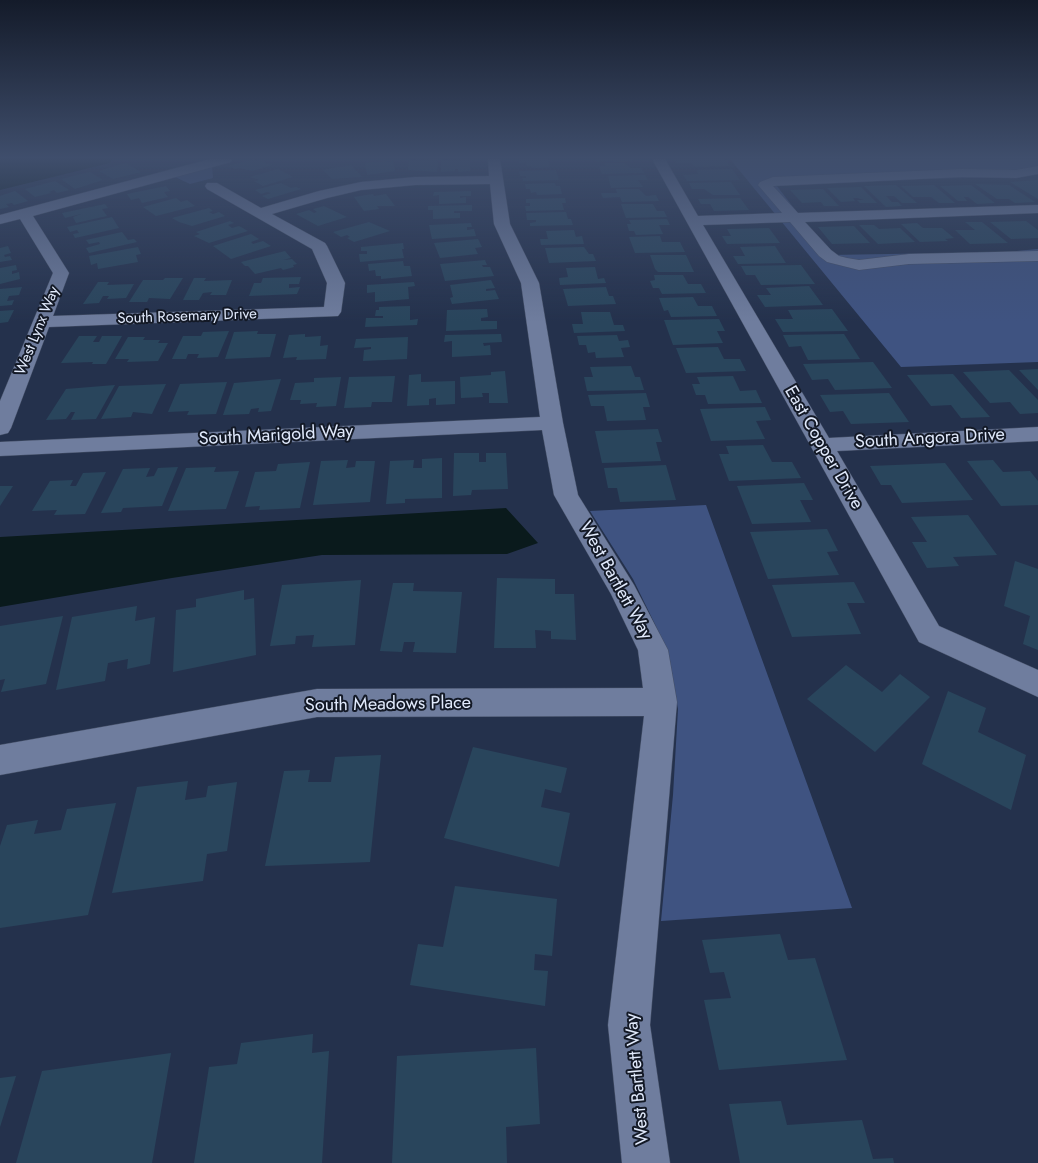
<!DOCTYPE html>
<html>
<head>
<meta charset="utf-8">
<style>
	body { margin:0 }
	canvas { display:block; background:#24314c }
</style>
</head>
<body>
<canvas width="1038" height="1163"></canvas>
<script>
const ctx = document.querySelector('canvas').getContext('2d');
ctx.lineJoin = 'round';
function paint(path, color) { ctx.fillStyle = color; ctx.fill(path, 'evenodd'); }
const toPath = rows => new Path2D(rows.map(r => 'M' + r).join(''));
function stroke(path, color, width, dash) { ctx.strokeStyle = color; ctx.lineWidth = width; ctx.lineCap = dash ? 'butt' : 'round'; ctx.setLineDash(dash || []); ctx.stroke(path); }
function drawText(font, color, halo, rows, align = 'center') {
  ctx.font = font + ' Jost,sans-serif'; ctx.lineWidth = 4; ctx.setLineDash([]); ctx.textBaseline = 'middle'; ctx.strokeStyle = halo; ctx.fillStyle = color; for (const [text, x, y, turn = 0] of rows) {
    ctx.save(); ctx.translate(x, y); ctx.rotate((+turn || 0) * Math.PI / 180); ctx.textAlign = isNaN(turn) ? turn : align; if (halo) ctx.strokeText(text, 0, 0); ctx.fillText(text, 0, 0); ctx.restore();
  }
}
paint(toPath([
	[730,159,1038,159,1038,173,972,178,773,181,830,255,1006,252,1038,249,1038,362,901,367],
	[212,166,213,178,190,184,173,176],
	[706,505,852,908,661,921,673,795,678,709,666,647,633,579,590,511]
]), '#3f5381');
paint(toPath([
	[0,159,112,159,110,163,0,190],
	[506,508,538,543,507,554,322,555,172,578,0,607,0,537]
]), '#0a1a1c');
paint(toPath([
	[254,159,272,165,252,171,240,168,235,169,228,166],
	[438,159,437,172,408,170,409,160],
	[470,159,470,171,458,172,458,169,455,169,455,171,441,172,441,160],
	[519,159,548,159,550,167,532,168,531,166,527,166,526,162,519,163],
	[596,159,633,159,633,161,597,162],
	[674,159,725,159,730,166,695,167,691,163,676,163],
	[393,161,395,171,367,175,365,163],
	[125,163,141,172,113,179,99,171],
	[604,163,624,163,631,168,641,168,644,173,602,174,599,166,605,166],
	[351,165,362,177,332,179,323,170],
	[278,169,293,177,263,186,254,181,259,180,250,177],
	[732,169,740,180,687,181,683,175,698,174,697,170],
	[556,170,559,180,523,181,522,178,526,178,526,176,520,176,519,171],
	[90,172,103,180,75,189,61,179],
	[645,175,648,180,638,180,643,187,611,188,608,176],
	[1038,180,1038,199,1010,182],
	[55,181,69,190,57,193,54,190,49,192,51,193,35,197,25,189],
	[731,182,740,195,713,195,704,189,692,189,689,183],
	[281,183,291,188,296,187,301,189,268,199,262,196,271,193,267,192,261,194,255,190],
	[555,183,556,186,560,186,562,194,537,195,536,192,531,193,530,189,526,189,525,184],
	[975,184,1009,185,1035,202,1015,203,1009,199,997,199],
	[896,185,917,203,902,203,894,196,886,196,892,202,898,202,902,206,886,207,864,186],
	[934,185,955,203,939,203,931,197,913,197,901,186],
	[971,185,995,203,977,204,968,197,964,197,967,201,958,201,940,186],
	[166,186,170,191,164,192,168,197,142,203,139,198,131,200,127,194],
	[861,187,877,203,860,203,857,200,864,200,857,198,853,198,855,201,841,202,827,188],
	[616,189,639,189,646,196,656,195,659,201,622,202,620,197,603,198,601,193,617,193],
	[823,189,839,206,824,206,821,202,802,203,790,190],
	[15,191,28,201,14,205,12,203,6,204,9,207,0,209,0,196],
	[471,191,471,196,460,196,460,198,466,197,466,203,439,204,439,195,433,196,434,192],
	[373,194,374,196,386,194,395,206,377,206,379,209,364,211,354,197],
	[176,198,181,202,187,200,195,206,156,216,143,207],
	[565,198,566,203,562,203,564,210,526,211,525,206,530,206,530,203,526,203,526,199],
	[740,198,749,210,714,211,710,204,701,204,698,199],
	[105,204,108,208,102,209,107,216,76,223,73,217,81,214,65,218,62,213],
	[621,204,653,204,657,211,664,211,667,217,626,218],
	[472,205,472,211,454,211,454,213,460,213,460,218,433,219,433,210,428,210,428,206],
	[324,206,347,217,318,226,296,214,309,210,314,213,317,212,313,209],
	[209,208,213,211,209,212,213,214,219,212,225,216,192,226,179,222,172,218],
	[566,212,568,219,571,219,573,225,530,226,530,223,536,222,536,220,527,220,526,213],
	[112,217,119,228,75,238,73,234,79,233,77,230,70,232,67,227],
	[667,219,670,225,659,225,663,234,636,235,634,231,629,231,627,224,631,224,629,220],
	[230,221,234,223,228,225,232,228,239,226,248,231,209,243,194,236,200,234,196,232],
	[1026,221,1038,230,1038,238,1011,239,990,222],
	[369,222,390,231,354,242,347,238,350,237,347,235,341,237,333,232],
	[965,222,982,222,1008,243,970,244,955,230,975,230],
	[471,223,472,227,467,227,467,230,474,229,476,236,432,239,429,225],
	[917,223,923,228,942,228,954,238,945,239,948,241,920,242,901,224],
	[859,225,874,225,879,229,900,228,915,242,878,244],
	[854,226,870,243,832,244,818,227],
	[769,228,780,243,727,244,722,236,731,236,727,229],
	[574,230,576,237,582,236,584,244,541,245,540,239,548,239,546,231],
	[122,232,128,240,134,239,137,242,89,253,86,248,100,244,99,242,89,244,86,240],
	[251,234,259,239,251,242,253,244,263,241,271,246,231,259,213,246],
	[660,236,662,242,680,242,685,252,635,253,629,237],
	[478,239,482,247,475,248,478,254,440,258,434,243],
	[403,243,404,249,402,249,404,258,360,262,359,254,367,254,367,251,361,251,361,247],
	[8,246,11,253,4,255,5,257,10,256,12,260,0,262,0,248],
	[775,246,786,263,738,264,733,256,745,256,740,247],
	[138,247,141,254,136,255,138,262,98,269,97,263,91,265,89,256],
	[584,247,589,254,593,254,596,261,549,263,545,248],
	[285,251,291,258,283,260,292,259,297,264,293,265,294,267,283,270,281,268,255,274,248,266,245,266,241,262],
	[650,255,686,255,694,272,658,272,655,269],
	[485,260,487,265,482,265,483,267,490,267,494,276,445,281,440,264],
	[403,261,404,266,410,266,412,276,381,279,381,276,376,276,375,270,369,271,368,264],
	[16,265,17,270,12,271,12,274,19,272,20,279,0,284,0,268],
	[801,265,815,284,761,285,755,275,746,275,741,266],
	[595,267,598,279,604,278,606,283,560,285,559,278,568,277,566,268],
	[654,275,683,275,688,284,701,284,706,293,662,294,659,288,653,288,650,281,655,280],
	[301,277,299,284,289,284,289,288,300,287,297,294,249,296,254,283,261,283,263,278],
	[165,278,183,278,170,299,149,298,147,302,129,302,143,280,163,280],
	[194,278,206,278,204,281,232,280,226,295,210,295,212,292,203,293,199,300,183,300],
	[491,280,495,288,486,289,486,291,495,290,499,299,452,304,450,298,453,297,450,285],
	[98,282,109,282,107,285,134,284,126,298,107,299,109,296,103,296,99,303,83,304],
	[414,282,415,286,408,287,409,299,375,302,375,292,367,293,367,285],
	[809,286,823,305,765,307,757,295,771,295,766,288],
	[22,287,19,295,9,296,7,301,14,300,12,305,0,306,0,289],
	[606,287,609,296,613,296,616,304,568,306,563,289],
	[693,297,698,306,712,306,717,316,671,317,668,310,664,311,659,298],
	[410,306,410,320,418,319,417,325,365,327,366,318,383,318,383,316,375,316,376,310,379,310,379,307],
	[487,309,488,317,481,318,481,321,497,321,497,329,446,331,447,310],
	[832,309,848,331,783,332,775,319,793,319,788,310],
	[14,310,8,322,0,323,0,311],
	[581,312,610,312,614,325,623,325,625,331,574,333,572,324,583,324],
	[719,319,725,331,717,331,723,343,673,345,664,320],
	[229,331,218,357,197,358,199,354,188,354,186,359,172,359,183,336,201,336,203,332],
	[258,331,257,334,276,334,270,357,225,359,234,332],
	[305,334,305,337,321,336,320,346,328,345,326,359,296,360,297,357,283,358,289,335],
	[501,334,502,342,483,343,484,346,490,345,491,355,452,357,452,341,444,342,445,335],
	[844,334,860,359,808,360,801,346,789,347,783,335],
	[617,335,619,341,628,340,630,347,621,348,624,357,596,358,595,352,588,353,586,345,579,345,577,336],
	[79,336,97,336,93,342,99,342,102,336,122,336,106,364,92,364,93,362,61,363],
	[128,337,145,337,143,340,160,340,158,343,168,343,158,361,127,362,129,359,115,359],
	[408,337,407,359,363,361,364,350,371,349,371,347,354,348,356,339],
	[718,347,724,359,740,359,746,371,686,373,676,348],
	[873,362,892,388,835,390,828,379,812,380,803,364],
	[631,366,635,377,640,377,644,390,587,391,584,377,593,377,590,367],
	[1038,369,1038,390,1019,370],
	[1009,370,1038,400,1038,413,1020,414,1010,402,990,403,963,372],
	[505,371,508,403,489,403,489,393,482,393,483,397,461,398,460,377,491,375,491,372],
	[421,374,421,382,455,381,455,404,436,405,436,398,429,399,429,405,407,406,409,375],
	[953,374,990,417,961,418,951,405,931,406,907,375],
	[395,376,392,402,372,402,371,407,344,408,349,377],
	[733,376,740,391,756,390,762,403,708,404,705,395,696,395,692,384,700,384,697,377],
	[341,377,336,406,316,407,317,403,300,404,301,400,290,400,295,383,314,382,314,378],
	[281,379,271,411,258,412,259,408,251,409,249,414,223,415,234,383],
	[227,382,216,414,187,415,189,411,168,412,180,384],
	[166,384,152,414,133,412,131,417,101,419,119,386],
	[115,385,96,419,71,420,75,412,71,412,66,419,46,420,66,389],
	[646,393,650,407,643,407,646,420,607,421,604,406,591,406,588,395],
	[889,393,909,422,851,424,843,411,830,412,820,395],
	[765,407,771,420,756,421,765,439,711,441,700,409],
	[658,429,662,442,656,442,661,461,602,463,595,431],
	[763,445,772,462,792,462,801,478,729,481,719,454,729,454,726,446],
	[454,453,479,453,479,462,486,462,486,453,506,453,508,489,472,490,471,495,453,496],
	[442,458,442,498,405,499,405,503,386,504,390,461,414,460,413,468,422,468,422,459],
	[348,460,346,468,355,467,356,461,375,461,370,502,313,505,321,461],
	[993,460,1003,472,1030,471,1038,481,1038,505,1001,506,967,461],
	[310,462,300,508,259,510,260,506,245,507,255,472,276,471,278,464],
	[945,463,973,500,902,503,891,485,881,485,870,466],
	[666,465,676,500,620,502,617,488,608,488,604,468],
	[178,467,162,506,123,508,121,512,101,513,123,469,150,468,146,477,154,476,158,468],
	[216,467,214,472,239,471,226,509,168,511,186,468],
	[106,472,85,514,54,515,57,510,32,511,50,481,73,480,70,486,76,486,83,473],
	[804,483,813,500,800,500,811,522,752,524,737,486],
	[0,486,13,486,0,506],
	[968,515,997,555,953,557,959,566,927,568,912,542,927,542,911,517],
	[827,529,838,551,827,552,839,575,768,579,750,532],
	[1015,561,1038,569,1038,650,1023,644,1030,616,1004,606],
	[497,578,555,579,555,594,574,594,576,640,551,639,551,631,535,630,536,648,494,648],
	[361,580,355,645,312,647,314,635,296,636,295,644,270,646,282,585],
	[854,582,865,603,847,603,861,634,792,637,772,585],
	[393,583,414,583,413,591,462,592,456,653,413,652,415,642,404,642,402,652,380,651],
	[244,590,244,600,254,598,256,655,173,672,176,610,196,607,196,599],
	[137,606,135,621,155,617,150,664,127,669,128,659,108,663,105,681,56,690,72,617],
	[63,616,46,684,1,692,5,679,0,680,0,626],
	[846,665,882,692,900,674,930,697,875,752,807,699],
	[948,691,986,708,978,732,1026,755,1011,810,922,764],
	[473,747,567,768,561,793,545,789,541,807,570,813,559,867,444,838],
	[381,755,370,862,265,866,284,771,310,770,308,782,331,782,335,757],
	[188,781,185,800,206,797,208,786,237,782,227,851,207,854,203,881,112,893,137,787],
	[116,803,88,915,0,928,0,846,7,825,38,820,34,834,61,830,67,809],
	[455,886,557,899,552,956,535,954,534,970,548,971,545,1006,410,985,418,944,443,947],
	[780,934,788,960,815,958,847,1060,719,1070,704,1000,731,998,724,972,710,973,702,940],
	[313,1034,312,1053,329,1051,322,1163,194,1163,209,1067,237,1064,241,1043],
	[536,1048,540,1124,506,1127,507,1163,392,1163,397,1056],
	[171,1053,152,1163,16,1163,42,1071],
	[16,1076,0,1127,0,1078],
	[781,1101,787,1125,862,1120,873,1159,893,1158,894,1163,740,1163,729,1104]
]), '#29455c');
const minor = toPath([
	[210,159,232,159,231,162,33,216,69,273,53,316,324,307,327,283,312,249,207,189,205,186,207,183,217,183,261,208,319,191,361,182,415,177,489,176,488,159,500,159,510,224,539,283,563,423,578,495,634,585,668,650,677,702,650,1025,670,1163,622,1163,608,1025,644,716,317,717,0,775,0,745,317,689,643,688,638,650,611,594,554,495,542,430,0,456,0,442,540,417,521,283,494,224,490,184,415,185,361,190,327,198,272,214,325,243,327,246,345,283,341,312,338,316,49,327,11,428,8,433,0,435,0,401,53,273,20,219,0,224,0,215,210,159],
	[652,159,665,159,698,216,782,213,758,185,760,182,773,177,962,169,1016,170,1038,166,1038,174,1016,178,962,177,773,186,798,213,1038,205,1038,213,805,222,831,250,839,256,847,258,859,260,909,254,1038,251,1038,261,909,264,859,270,827,262,819,256,790,222,703,225,829,438,1038,427,1038,441,837,451,939,626,1038,670,1038,697,919,642,652,159]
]);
stroke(minor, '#444f66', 1);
paint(minor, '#6f7d9e');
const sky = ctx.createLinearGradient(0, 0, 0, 322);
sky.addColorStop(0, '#141b2a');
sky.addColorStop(0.49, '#3f4e6c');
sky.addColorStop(1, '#3f4e6c00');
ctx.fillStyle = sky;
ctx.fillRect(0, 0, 1038, 322);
drawText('15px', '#e1eafc', '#131926', [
	["South Rosemary Drive",187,317,-2],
	["West Lynx Way",38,331,-68]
]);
drawText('18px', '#e1eafc', '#131926', [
	["South Marigold Way",276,436,-3],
	["South Angora Drive",930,439,-3],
	["East Copper Drive",823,448,60],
	["West Bartlett Way",615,581,61],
	["South Meadows Place",388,705,-1],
	["West Bartlett Way",638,1079,-95]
]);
</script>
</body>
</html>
